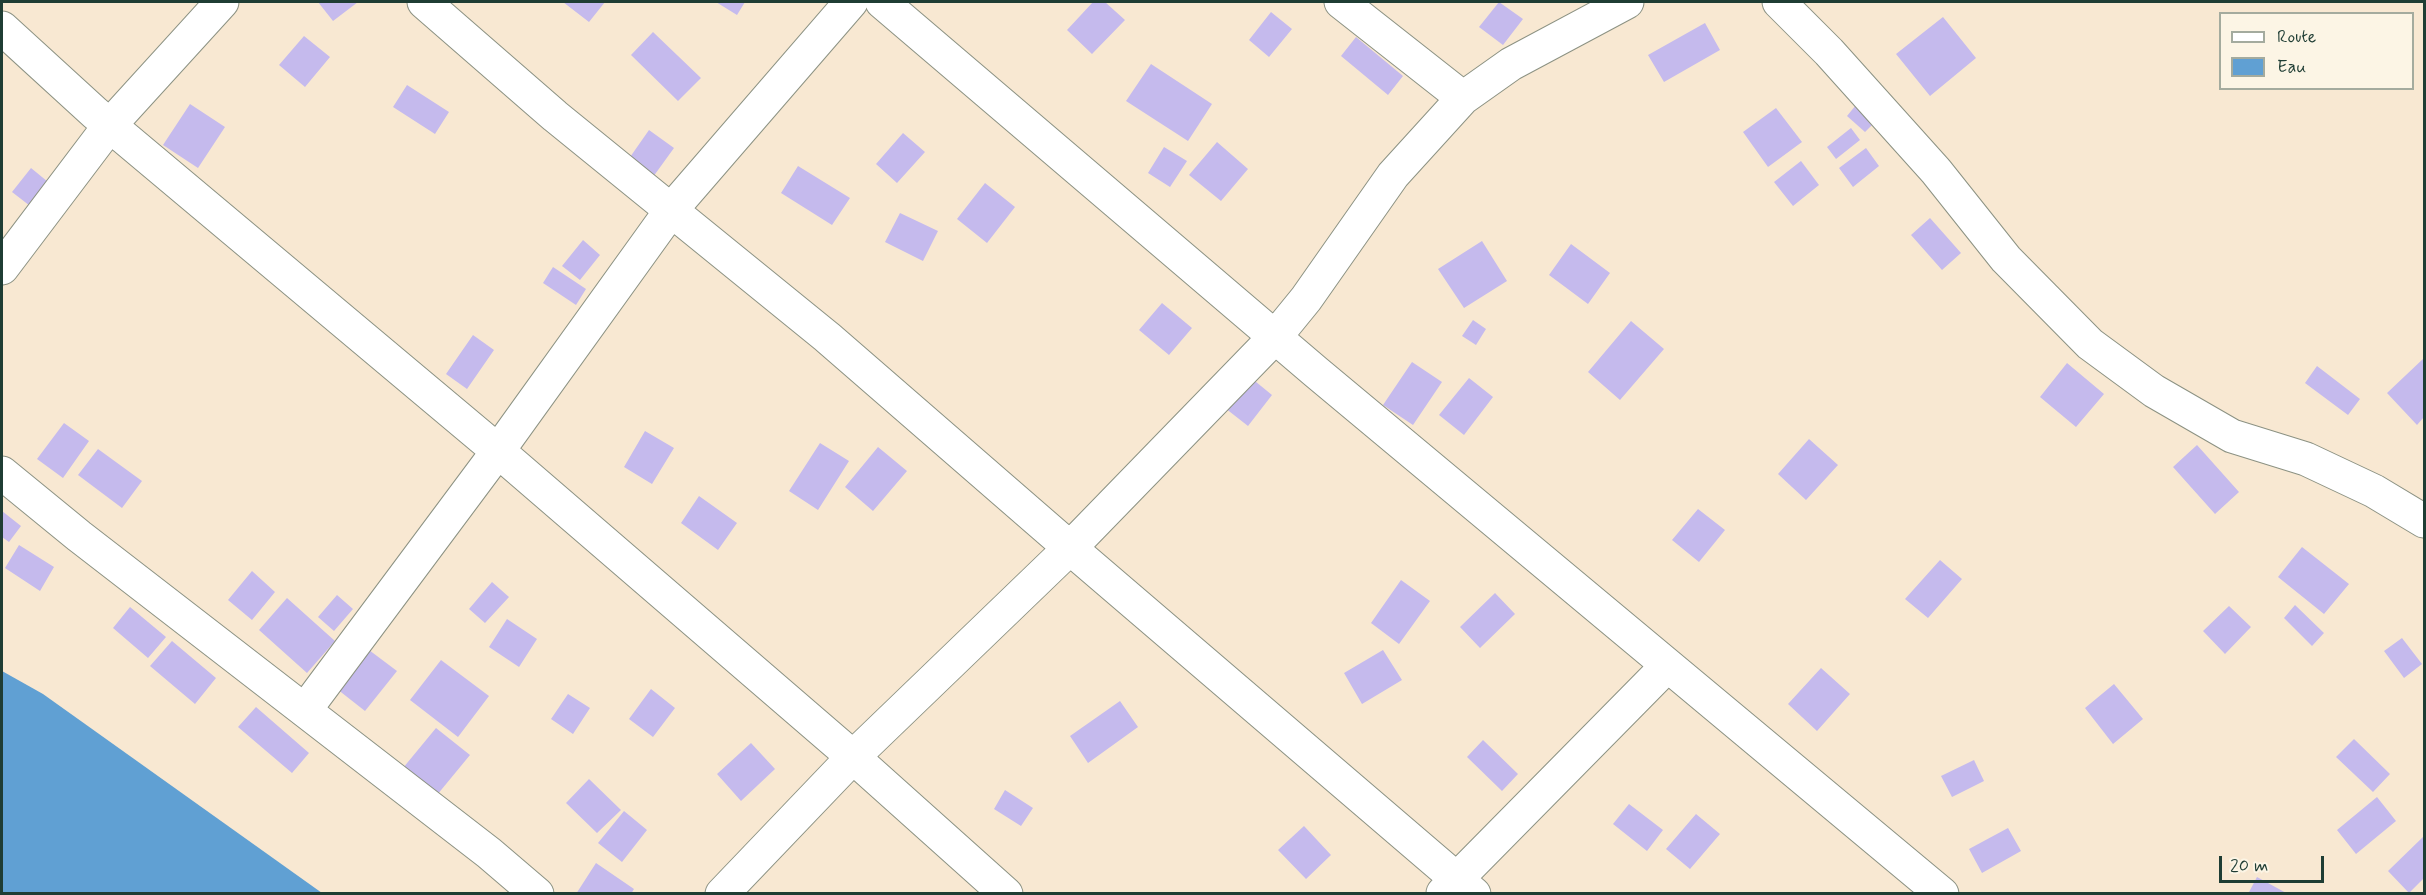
<!DOCTYPE html>
<html>
<head>
<meta charset="utf-8">
<style>
	body { margin:0 }
	#map { position:relative; width:2426px; height:895px; overflow:hidden; background:#f8e8d2; font-family:Mynerve,sans-serif }
	canvas { display:block }
	.frame { position:absolute; inset:0; border:3px solid #1f3d34; pointer-events:none }
	.legend { position:absolute; left:2219px; top:12px; width:195px; height:78px; box-sizing:border-box; background:#fcf5e5; border:2px solid #a4ab9e; margin:0; padding:8px 10px; list-style:none; font-size:18px; color:#1f3d34 }
	.legend li { display:flex; align-items:center; gap:12px; height:30px }
	.legend b { width:30px; border:2px solid #a4ab9e }
	.scale { position:absolute; left:2219px; top:856px; width:105px; height:27px; box-sizing:border-box; border:3px solid #1f3d34; border-top:0; padding-left:8px; font-size:18px; line-height:21px; white-space:nowrap; color:#1f3d34; -webkit-text-stroke:4px #fcf5e5; paint-order:stroke }
</style>
</head>
<body>
<div id="map">
<canvas width="2426" height="895"></canvas>
<div class="frame"></div>
<ul class="legend">
<li><b style="height:8px;background:#fff"></b>Route</li>
<li><b style="height:16px;background:#60a0d3"></b>Eau</li>
</ul>
<div class="scale">20 m</div>
</div>
<script>
const ctx = document.querySelector('canvas').getContext('2d');
ctx.lineJoin = 'round';
function paint(path, color) { ctx.fillStyle = color; ctx.fill(path, 'evenodd'); }
const toPath = rows => new Path2D(rows.map(r => 'M' + r).join(''));
function stroke(path, color, width, dash) { ctx.strokeStyle = color; ctx.lineWidth = width; ctx.lineCap = dash ? 'butt' : 'round'; ctx.setLineDash(dash || []); ctx.stroke(path); }
paint(toPath([
	[2,671,43,694,322,893,2,893]
]), '#60a0d3');
paint(toPath([
	[318,2,358,2,333,21],
	[563,2,605,2,589,22],
	[716,2,745,2,737,15],
	[1093,2,1105,2,1125,20,1092,54,1067,30],
	[1499,2,1523,19,1503,45,1479,27],
	[1271,12,1292,29,1269,57,1249,40],
	[1943,17,1976,58,1930,96,1896,54],
	[1705,23,1720,50,1664,82,1648,55],
	[653,32,701,78,678,101,631,55],
	[304,36,330,57,305,87,279,65],
	[1356,37,1403,76,1388,95,1341,56],
	[1151,64,1212,104,1188,141,1126,101],
	[407,85,449,112,435,134,393,107],
	[190,104,225,127,198,168,163,145],
	[1856,105,1875,122,1865,132,1847,116],
	[1776,108,1802,142,1768,167,1743,132],
	[1851,128,1860,140,1836,159,1827,147],
	[649,130,674,148,653,177,628,160],
	[903,133,925,152,897,183,876,164],
	[1217,142,1248,169,1221,201,1189,175],
	[1164,147,1187,161,1170,187,1148,173],
	[1866,148,1879,166,1853,187,1839,168],
	[1801,161,1819,185,1793,206,1774,182],
	[798,166,850,198,832,225,781,193],
	[31,168,53,186,34,209,12,192],
	[985,183,1015,207,987,243,957,219],
	[900,213,938,231,923,261,885,242],
	[1930,218,1961,253,1942,270,1911,235],
	[583,240,600,255,580,280,562,266],
	[1482,241,1507,281,1464,308,1438,269],
	[1571,244,1610,273,1588,304,1549,275],
	[553,267,586,289,576,305,543,283],
	[1162,303,1192,328,1169,355,1139,330],
	[1473,320,1486,329,1476,345,1462,336],
	[1631,321,1664,349,1620,400,1588,372],
	[473,335,494,350,467,389,446,374],
	[2424,358,2424,417,2417,425,2387,393],
	[1412,362,1442,382,1413,425,1383,405],
	[2067,363,2104,394,2076,427,2040,397],
	[2317,366,2360,399,2348,415,2305,383],
	[1250,377,1272,395,1248,426,1225,408],
	[1469,378,1493,397,1464,435,1439,415],
	[64,423,89,441,63,478,37,459],
	[645,431,674,448,652,484,624,467],
	[1809,439,1838,465,1806,500,1778,474],
	[820,443,849,461,818,510,789,491],
	[2197,445,2239,492,2215,514,2173,467],
	[878,447,907,471,873,511,845,487],
	[98,449,142,481,122,508,78,475],
	[699,496,737,523,718,550,681,523],
	[1698,509,1725,530,1699,562,1672,540],
	[2,511,21,526,9,542,2,537],
	[19,545,54,567,40,591,5,568],
	[2302,547,2349,584,2324,614,2278,577],
	[1940,560,1962,579,1928,618,1905,599],
	[252,571,275,592,252,620,228,600],
	[1401,580,1430,601,1399,644,1371,623],
	[492,582,509,597,485,623,469,609],
	[1495,593,1515,614,1480,648,1460,627],
	[337,595,353,609,334,631,318,617],
	[287,598,335,641,307,673,259,630],
	[2295,605,2324,633,2312,646,2284,618],
	[2229,606,2251,627,2225,654,2203,631],
	[130,607,166,637,148,658,113,628],
	[507,619,537,639,519,667,489,647],
	[2402,638,2422,664,2404,678,2384,651],
	[172,641,216,678,195,704,150,666],
	[369,650,397,671,365,711,337,689],
	[1383,650,1402,680,1362,704,1344,673],
	[441,660,489,696,458,737,410,700],
	[1821,668,1850,694,1817,731,1788,704],
	[2114,684,2143,719,2113,744,2085,708],
	[651,689,675,708,653,737,629,719],
	[568,694,590,708,573,734,551,719],
	[1120,701,1138,727,1088,763,1070,736],
	[256,707,309,753,292,773,238,727],
	[436,728,470,755,437,795,403,768],
	[2354,739,2390,774,2373,792,2336,757],
	[1483,740,1518,774,1502,791,1467,757],
	[751,743,775,769,741,801,717,774],
	[1974,760,1984,781,1952,797,1941,776],
	[589,779,621,810,597,833,566,803],
	[1005,790,1033,808,1021,826,994,809],
	[2377,797,2396,821,2356,854,2337,830],
	[1629,804,1663,830,1647,851,1613,824],
	[624,811,647,830,622,862,598,843],
	[1696,814,1720,834,1690,869,1666,849],
	[1304,826,1331,855,1306,879,1278,850],
	[2008,828,2021,851,1982,873,1969,849],
	[2424,836,2424,878,2409,893,2388,871],
	[596,863,634,889,631,894,576,894],
	[2257,877,2288,894,2248,894]
]), '#c5baed');
const minor = toPath([
	[424,2,555,116,827,337,1070,548,1474,894],
	[882,2,1316,372,1942,894],
	[1341,2,1463,98],
	[1779,2,1829,52,1936,171,2006,259,2090,344,2154,391,2232,436,2306,459,2374,491,2424,521],
	[2,28,95,113,498,451,853,757,1006,894],
	[2,268,110,125,222,2],
	[305,710,498,451,672,209,851,2],
	[1443,893,1667,666],
	[722,894,853,757,1070,548,1275,337,1306,299,1393,175,1463,98,1511,64,1627,2]
]);
const major = toPath([
	[2,473,79,536,489,853,537,894]
]);
stroke(minor, '#8c9283', 35);
stroke(major, '#8c9283', 35);
stroke(minor, '#fff', 33);
stroke(major, '#fff', 33);
</script>
</body>
</html>
